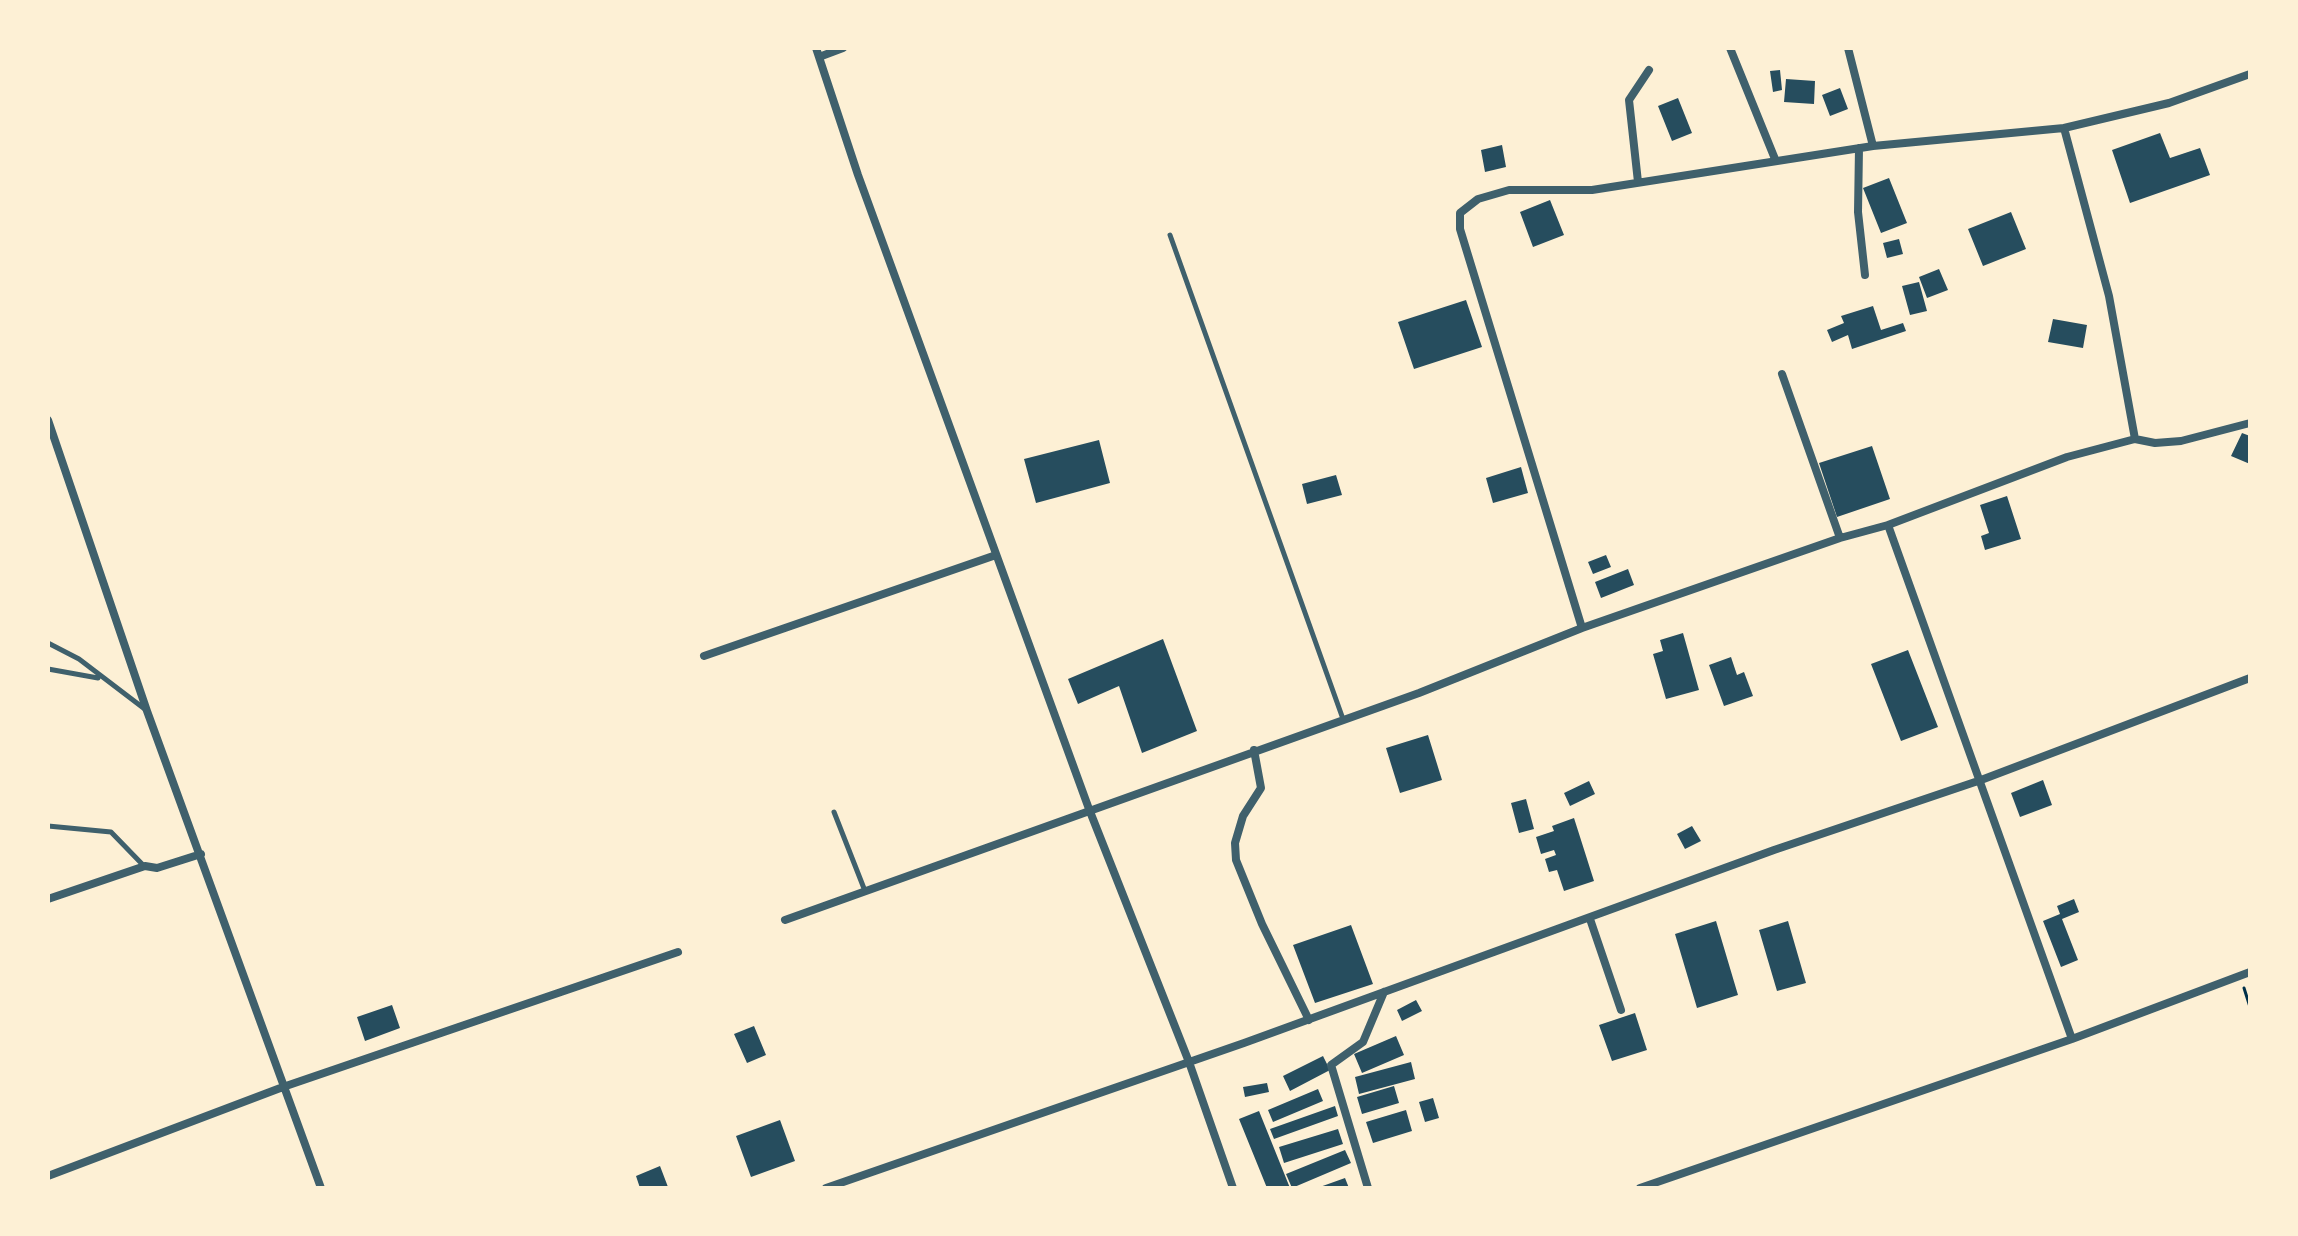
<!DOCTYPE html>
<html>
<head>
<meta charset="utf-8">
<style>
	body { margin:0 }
	#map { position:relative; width:2298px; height:1236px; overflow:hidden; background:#fdf0d5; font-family:"Fira Sans",sans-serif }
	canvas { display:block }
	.frame { position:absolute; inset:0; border:50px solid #fdf0d5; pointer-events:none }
</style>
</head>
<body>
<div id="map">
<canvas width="2298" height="1236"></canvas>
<div class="frame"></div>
</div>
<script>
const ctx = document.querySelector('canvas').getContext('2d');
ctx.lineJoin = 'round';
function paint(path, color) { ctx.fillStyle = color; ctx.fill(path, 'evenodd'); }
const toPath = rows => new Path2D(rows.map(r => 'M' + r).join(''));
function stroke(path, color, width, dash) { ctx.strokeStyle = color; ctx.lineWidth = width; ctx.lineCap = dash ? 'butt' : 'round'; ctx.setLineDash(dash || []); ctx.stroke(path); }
paint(toPath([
	[1780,70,1782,90,1773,92,1770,71],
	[1786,79,1815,81,1814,104,1784,102],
	[1840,88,1848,109,1830,116,1822,95],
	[1678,98,1692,133,1672,141,1658,106],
	[2160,133,2170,158,2200,148,2210,175,2130,203,2112,150],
	[1502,145,1506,167,1485,172,1481,150],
	[1889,178,1907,223,1881,233,1863,188],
	[1550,200,1564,235,1533,247,1520,212],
	[2011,212,2026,249,1983,266,1968,229],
	[1899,239,1903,254,1887,258,1883,243],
	[1939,269,1948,290,1927,298,1919,277],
	[1919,282,1927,311,1910,315,1902,286],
	[1466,300,1482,347,1414,369,1398,322],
	[1873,306,1881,330,1903,323,1906,331,1852,349,1848,335,1832,342,1827,330,1844,323,1841,316],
	[2053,319,2087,325,2083,348,2048,342],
	[2242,433,2250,436,2250,464,2231,456],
	[1099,440,1110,483,1036,503,1024,459],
	[1872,446,1890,499,1837,517,1819,463],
	[1521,467,1528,493,1493,503,1486,478],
	[1336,475,1342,495,1307,504,1302,484],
	[2007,496,2021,539,1985,550,1981,536,1989,533,1980,505],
	[1606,555,1611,567,1593,574,1588,562],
	[1628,569,1634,585,1601,598,1595,582],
	[1683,633,1699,690,1666,699,1653,654,1663,651,1660,640],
	[1163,639,1197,731,1142,753,1119,686,1078,704,1068,679],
	[1908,650,1938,727,1901,741,1871,664],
	[1731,657,1737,675,1744,672,1753,696,1724,706,1709,665],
	[1428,735,1442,780,1400,793,1386,748],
	[2043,780,2052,805,2020,817,2011,793],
	[1589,781,1595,794,1570,806,1564,793],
	[1526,799,1534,829,1519,833,1511,803],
	[1574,818,1594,881,1564,891,1557,870,1549,872,1545,859,1556,855,1554,850,1541,854,1536,837,1554,831,1552,826],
	[1692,826,1701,841,1685,849,1677,834],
	[2074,899,2079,912,2062,919,2078,960,2061,967,2043,921,2060,914,2057,906],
	[1716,921,1738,995,1697,1008,1675,934],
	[1788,921,1806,983,1777,991,1759,930],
	[1351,925,1373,984,1315,1003,1293,945],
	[1416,1000,1422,1011,1402,1021,1397,1010],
	[392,1005,400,1028,365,1041,357,1017],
	[1635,1013,1647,1050,1612,1061,1599,1025],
	[754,1026,766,1055,747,1063,734,1034],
	[1396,1036,1404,1055,1362,1073,1354,1054],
	[1323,1056,1330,1070,1290,1091,1283,1076],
	[1411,1062,1415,1079,1359,1094,1355,1077],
	[1267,1083,1269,1092,1245,1097,1243,1087],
	[1394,1086,1399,1103,1362,1114,1357,1097],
	[1318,1089,1323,1101,1273,1122,1268,1110],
	[1433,1098,1439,1118,1425,1122,1419,1102],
	[1335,1106,1338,1116,1274,1139,1270,1129],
	[1406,1110,1412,1131,1373,1143,1366,1122],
	[1259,1111,1290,1188,1267,1188,1239,1119],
	[780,1120,795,1161,751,1177,736,1136],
	[1338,1129,1343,1144,1284,1163,1279,1147],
	[1345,1150,1351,1163,1292,1188,1286,1174],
	[660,1166,668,1187,640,1188,636,1176],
	[1345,1178,1349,1188,1317,1188]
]), '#264d5e');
stroke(toPath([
	[2244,988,2250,1007]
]), '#003049', 3);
stroke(toPath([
	[1170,235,1343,719],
	[48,643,79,659,146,710],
	[48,669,98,678],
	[834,812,865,891],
	[48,826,111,832,144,866]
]), '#3f606c', 5);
stroke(toPath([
	[816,48,858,175,1089,809,1189,1062,1233,1188],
	[1730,48,1775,159],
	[1848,48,1873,146],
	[819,57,843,48],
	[2064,128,2169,103,2250,74],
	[1859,148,1858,212,1865,275],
	[1638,182,1629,100,1649,70],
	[1782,374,1840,538],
	[48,420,147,711,321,1188],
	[2250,423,2181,441,2155,443,2135,439,2067,457,1888,525,2072,1039,2250,972],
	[1582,628,1460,229,1460,213,1478,199,1509,190,1592,190,1873,146,2064,128,2109,296,2135,439],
	[704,656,996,555],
	[1254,750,1261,788,1243,816,1235,843,1236,860,1262,924,1309,1020],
	[48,899,145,866,157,868,201,854],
	[1590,919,1621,1010],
	[785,920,1419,693,1582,628,1840,538,1888,525],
	[48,1176,283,1087,678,952],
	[826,1188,1244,1043,1774,850,1981,780,2250,678],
	[1368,1188,1331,1065,1363,1042,1384,992],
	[1640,1188,2072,1039]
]), '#3f606c', 8);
</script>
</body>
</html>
